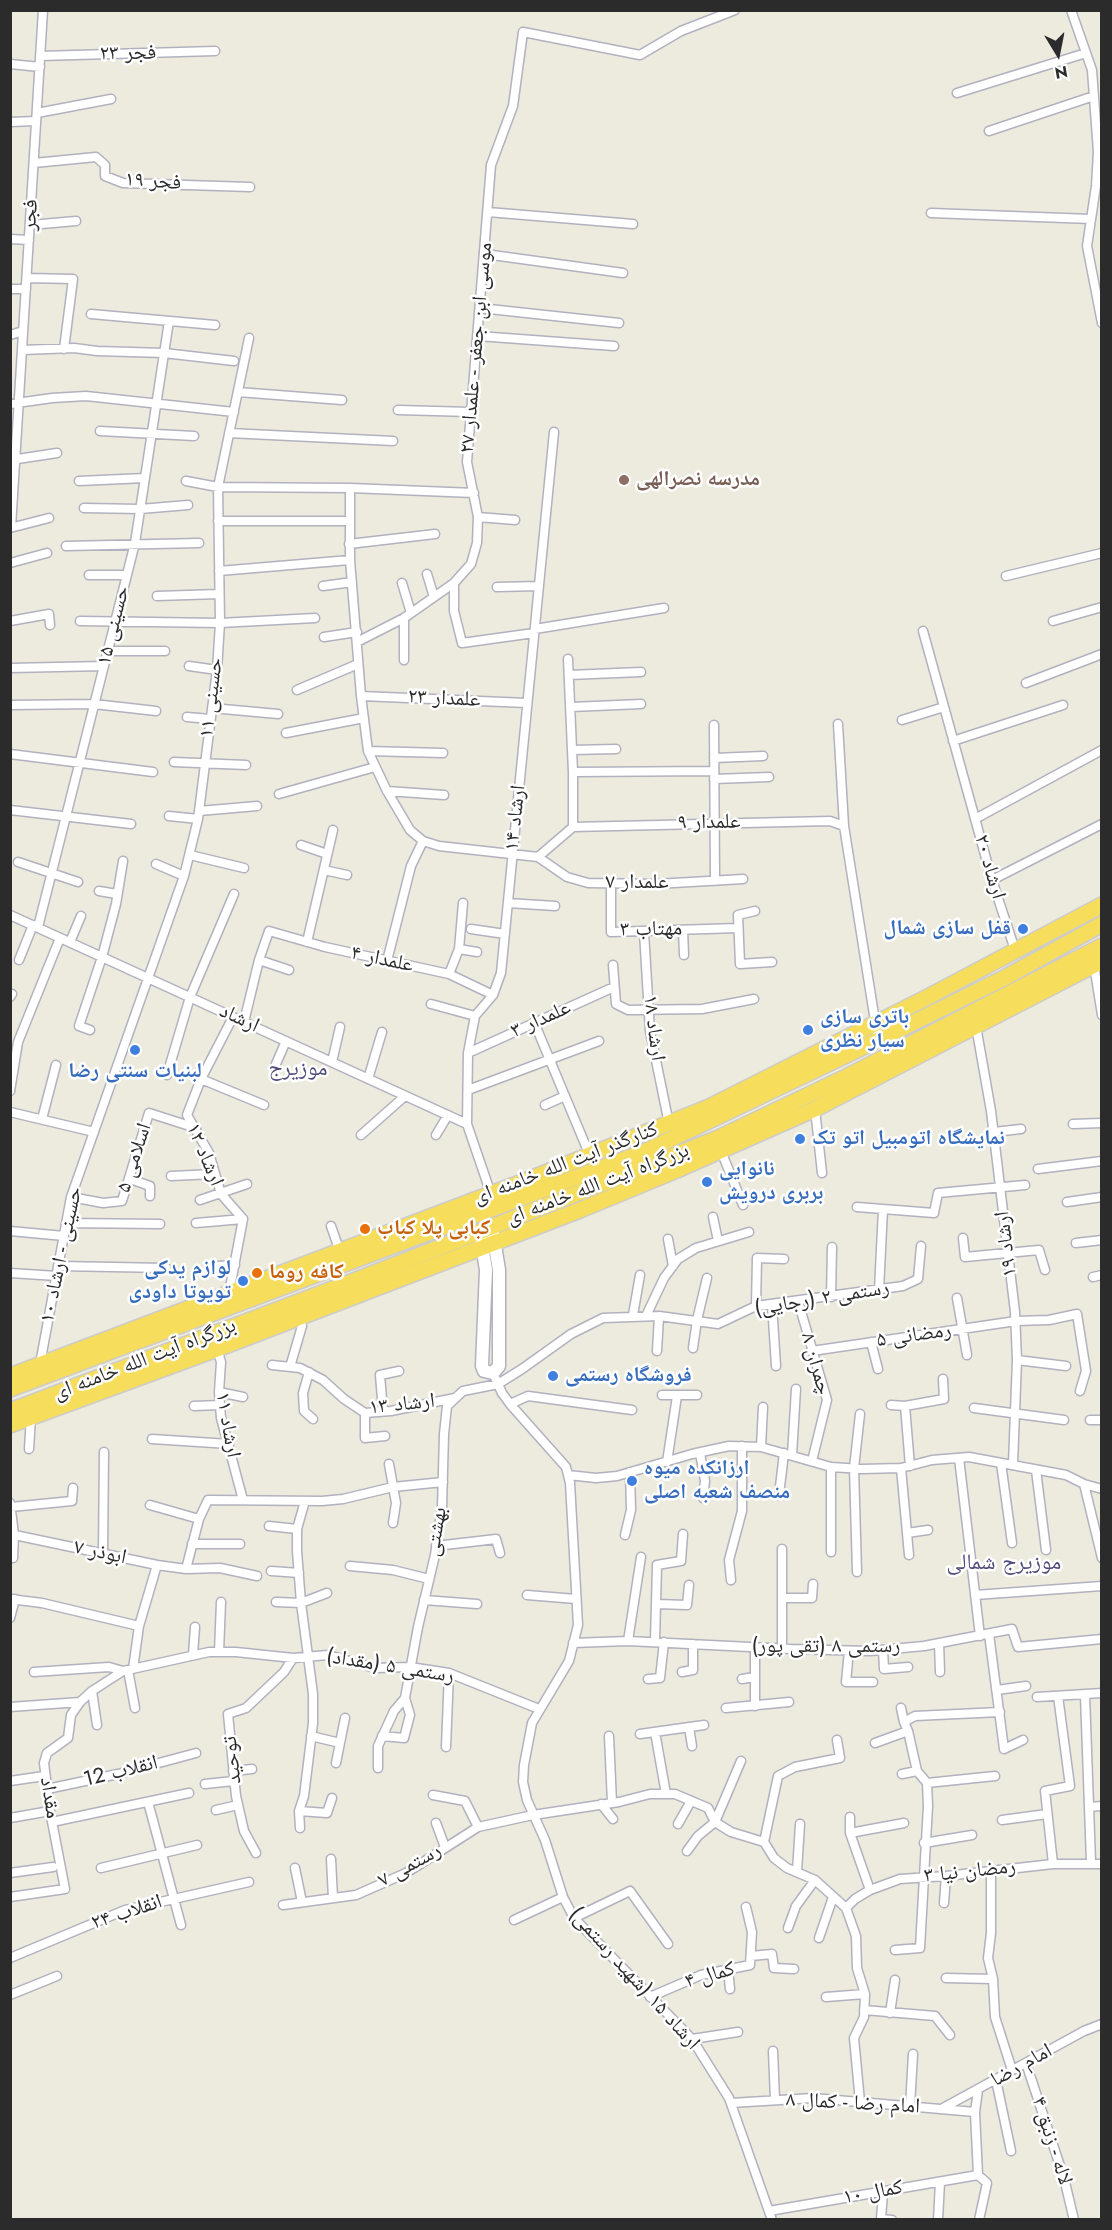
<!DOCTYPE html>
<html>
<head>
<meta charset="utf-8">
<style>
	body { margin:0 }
	#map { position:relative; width:1112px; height:2230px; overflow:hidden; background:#edeade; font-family:Jost,sans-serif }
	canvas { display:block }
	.frame { position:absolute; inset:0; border:12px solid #2b2b2b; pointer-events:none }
	.north { position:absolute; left:1028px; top:24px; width:60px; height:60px; -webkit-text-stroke:4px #fff; paint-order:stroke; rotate:170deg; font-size:16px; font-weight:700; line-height:24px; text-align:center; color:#2b2b2b }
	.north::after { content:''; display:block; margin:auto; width:21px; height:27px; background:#2b2b2b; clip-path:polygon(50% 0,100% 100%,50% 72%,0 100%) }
</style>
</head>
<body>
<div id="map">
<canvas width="1112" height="2230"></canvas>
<div class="frame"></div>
<div class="north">N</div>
</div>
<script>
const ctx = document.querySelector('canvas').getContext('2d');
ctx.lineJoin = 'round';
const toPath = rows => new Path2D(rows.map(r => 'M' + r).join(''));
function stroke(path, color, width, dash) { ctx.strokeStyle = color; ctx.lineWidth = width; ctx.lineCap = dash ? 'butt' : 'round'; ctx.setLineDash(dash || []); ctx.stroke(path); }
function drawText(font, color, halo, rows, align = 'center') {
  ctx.font = font + ' Jost,"Noto Naskh Arabic",sans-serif'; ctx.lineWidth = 5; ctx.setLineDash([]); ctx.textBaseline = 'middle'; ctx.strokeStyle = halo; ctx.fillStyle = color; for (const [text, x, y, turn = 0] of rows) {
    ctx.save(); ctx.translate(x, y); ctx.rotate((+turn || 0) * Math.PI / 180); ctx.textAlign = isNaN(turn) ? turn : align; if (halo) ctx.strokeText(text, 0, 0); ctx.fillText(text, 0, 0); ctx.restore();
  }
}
const minor = toPath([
	[1071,10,1092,70,1098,152,1096,186,1087,246,1102,323],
	[40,56,215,51],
	[10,64,40,67],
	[957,93,1086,53],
	[37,113,111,99],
	[10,122,36,121],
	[989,131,1094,96],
	[34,163,96,157,105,165,105,176,123,183,250,187],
	[488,212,633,224],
	[931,213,1091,219],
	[30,225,76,221],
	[10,239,29,240],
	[485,254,623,273],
	[27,278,73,279,64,349],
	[10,289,26,289],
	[480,308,619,323],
	[91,314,215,325],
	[10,335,23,331],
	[478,336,614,346],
	[22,350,74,348,97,351,164,353,234,361],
	[238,392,342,400],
	[10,404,52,398,86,396,234,412],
	[398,410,471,412],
	[100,431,194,436],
	[229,433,393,441],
	[11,460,57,453],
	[79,481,145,478],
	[186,481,218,487,350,488,474,493],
	[350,488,350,560,361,696,368,751,387,791,410,830,423,841,439,846,538,857,573,827,573,772,568,659],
	[84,508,140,509,188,505],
	[478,517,515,520],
	[218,521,350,521],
	[11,527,43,10],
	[10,528,49,518],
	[349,544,435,534],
	[66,546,199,543],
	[10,563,47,553],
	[219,571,350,560],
	[427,574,434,597],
	[89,575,127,575],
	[1006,576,1102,553],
	[402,583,411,613],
	[454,583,454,611,462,643,534,633],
	[323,586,352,582],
	[497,587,539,586],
	[157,596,219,594],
	[10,621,49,614,50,625],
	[80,621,220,623,315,618],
	[1053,621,1102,607],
	[535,629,664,608],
	[923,631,992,880,1015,950],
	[324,637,357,632],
	[357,642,404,618,454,583,471,564,477,543,478,517,467,462,491,165,513,106,523,32,640,55,681,31,735,10],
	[108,651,165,651],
	[404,660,404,618],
	[189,666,217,670],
	[10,668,104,666],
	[569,675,641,672],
	[1026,683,1102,654],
	[297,690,358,664],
	[361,696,527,703],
	[10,705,94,704,156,711],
	[571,707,641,704],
	[212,708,278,714],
	[187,717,210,719],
	[902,720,944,707],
	[838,724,844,826,878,1040],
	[714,725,715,881],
	[286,733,364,718],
	[953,741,1063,705],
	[572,750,616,749],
	[368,751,443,753],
	[10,754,153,772],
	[714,758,763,756],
	[174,762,246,765],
	[573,772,714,771],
	[714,779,769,777],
	[387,791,444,795],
	[279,794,375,767],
	[10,810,131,824],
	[199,811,257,806],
	[169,816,198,819],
	[975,819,1102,750],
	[573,827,830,821,844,826],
	[301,845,327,854],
	[190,855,244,868],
	[538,857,567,877,588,883,656,884,743,879],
	[18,862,78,882],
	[156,864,184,876],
	[324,870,347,875],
	[992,880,1102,824],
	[611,884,611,932,738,928],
	[99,891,117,894],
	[508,903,555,906],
	[755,911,738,915,740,964,772,962],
	[10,915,467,1124],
	[38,927,135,543,169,321],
	[471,929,505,934],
	[683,930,684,955],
	[644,932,650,1031,669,1124],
	[70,942,81,916],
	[307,942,333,830],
	[459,949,477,952],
	[19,960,33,925],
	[259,960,289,970],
	[387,961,411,866,423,841],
	[613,965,616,1004,628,1010,702,1009,754,999],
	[1094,965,1102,1015],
	[449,974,459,949,463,903],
	[10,997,12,994],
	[431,1004,475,1016],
	[244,1022,259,960,269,931,325,947,449,974,493,995],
	[534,1022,590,1156],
	[976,1026,991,1111,1015,1312,1017,1360,1013,1464],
	[90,1030,79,1026,102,957,116,904,123,861],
	[468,1053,614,987],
	[332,1062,340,1027],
	[276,1064,286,1041],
	[167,1075,190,997,234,894],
	[201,1079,264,1105],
	[368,1079,382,1032],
	[468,1090,599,1041],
	[10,1091,18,1042,60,938],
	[545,1105,565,1096],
	[815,1109,822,1173],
	[10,1112,94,1132],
	[42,1119,56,1065],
	[1073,1124,1102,1123],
	[994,1132,1021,1129],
	[361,1135,405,1096],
	[436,1135,448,1115],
	[721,1151,743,1205],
	[1038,1169,1102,1161],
	[171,1176,214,1174],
	[130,1179,150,1186,150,1196],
	[491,1194,467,1124,468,1053,475,1016,493,995,501,973,554,432],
	[71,1197,103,1203,122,1201,149,1113,196,1128],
	[200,1200,247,1184],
	[1067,1202,1102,1197],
	[857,1207,934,1213,938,1193,1025,1185],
	[713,1217,718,1241],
	[66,1223,160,1224],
	[196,1223,243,1219],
	[331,1226,340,1252],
	[10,1231,64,1236],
	[963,1238,965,1257,1039,1250,1045,1270],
	[668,1239,673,1266],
	[1076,1243,1102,1240],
	[58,1266,166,1268],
	[218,1266,235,1265],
	[10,1273,57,1276],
	[1093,1277,1102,1275],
	[879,1290,883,1209],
	[229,1293,243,1219,221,1194,209,1153,187,1115,201,1079,233,1017],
	[831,1297,832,1247],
	[957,1298,967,1355],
	[798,1301,827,1400,812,1461],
	[772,1304,776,1366],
	[756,1306,757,1258,784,1259],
	[633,1315,640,1275],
	[646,1316,664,1278,678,1259,696,1248,749,1232],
	[871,1342,878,1369],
	[693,1348,697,1320,707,1278],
	[217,1349,221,1362,219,1392,221,1418,243,1500],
	[657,1351,659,1316],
	[812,1351,1016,1321,1049,1320,1077,1314,1086,1371,1080,1391],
	[1017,1360,1066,1366],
	[40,1364,71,1197,184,876,198,819,217,670,220,623,218,487,249,338],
	[272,1365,300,1368,323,1380,344,1399,365,1413,391,1411,455,1398],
	[290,1367,302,1326,299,1317],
	[309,1372,303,1393,304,1411,313,1419],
	[493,1373,502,1393,510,1404,566,1467,570,1483,578,1625,569,1661,532,1723,524,1765,523,1782,527,1800,545,1840,563,1897,574,1918,692,2039,729,2098,772,2220],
	[219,1392,243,1397],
	[662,1395,697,1395],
	[510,1404,528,1396,632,1410],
	[891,1405,905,1406,944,1399,943,1379],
	[194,1406,220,1405],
	[905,1406,910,1466],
	[974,1408,1064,1420],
	[383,1411,380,1375,399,1371],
	[365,1413,365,1438,385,1436],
	[1090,1420,1102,1420],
	[152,1439,229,1444],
	[761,1447,763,1407],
	[29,1449,31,1417],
	[700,1453,705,1481,703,1498],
	[792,1455,796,1389],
	[959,1458,980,1636],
	[667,1462,677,1396],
	[1001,1463,1012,1543],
	[389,1464,396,1503,393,1523],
	[831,1467,831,1552],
	[901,1468,909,1555],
	[1036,1470,1046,1550],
	[568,1475,596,1478,617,1476,692,1454,729,1446,761,1447,831,1467,862,1469,901,1468,932,1460,969,1457,1066,1475,1084,1484,1102,1489],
	[1084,1484,1102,1558],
	[779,1495,784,1453],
	[10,1503,14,1534,13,1558],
	[150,1505,199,1519],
	[11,1507,72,1501,73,1488],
	[269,1526,297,1529],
	[907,1533,928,1530],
	[10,1534,157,1565,186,1569,220,1568,257,1576],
	[625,1535,631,1510,630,1472],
	[192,1544,240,1544],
	[436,1546,496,1539,500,1553],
	[782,1549,782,1649],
	[103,1554,104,1452],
	[350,1566,393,1570,429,1579],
	[186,1569,199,1519,208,1500,322,1501,343,1499,393,1487,443,1482],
	[271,1571,299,1573],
	[857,1572,854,1468,860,1414],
	[731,1580,729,1560,742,1511,742,1446],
	[527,1595,576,1599],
	[975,1595,1102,1586],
	[782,1598,812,1598,813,1584],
	[10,1599,42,1603,139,1626],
	[424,1600,477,1604],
	[276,1602,301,1603,327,1593],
	[657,1604,687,1605,689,1585],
	[10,1618,15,1599],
	[989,1634,1004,1749,1023,1740],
	[628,1641,641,1557],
	[655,1642,657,1565,681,1561,683,1534],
	[573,1643,628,1641,791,1649,870,1651,924,1646,1012,1629,1018,1647,1102,1639],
	[939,1643,940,1672],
	[883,1650,884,1669,908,1667],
	[849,1651,846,1682,873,1682],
	[219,1652,221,1602],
	[193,1655,195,1627],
	[133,1669,139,1626,157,1565],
	[128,1670,135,1708],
	[34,1672,109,1667,123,1671],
	[682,1672,693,1670,693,1644],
	[648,1679,660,1678,664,1642],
	[742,1679,755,1677],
	[997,1690,1026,1686],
	[92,1691,97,1725],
	[1085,1695,1091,1862],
	[1037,1697,1102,1693],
	[755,1706,755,1647],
	[10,1707,80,1702],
	[726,1708,789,1702],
	[901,1708,904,1722],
	[689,1727,692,1746],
	[655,1732,666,1794],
	[640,1734,704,1725],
	[311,1736,340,1743],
	[382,1736,404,1738,410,1715,405,1698],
	[609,1736,612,1803],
	[875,1743,908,1731],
	[446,1747,449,1673],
	[336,1763,345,1718],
	[378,1768,378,1746,394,1711,405,1698,418,1627,435,1555,442,1507,444,1434,447,1406,463,1391,498,1384,522,1369,571,1334,603,1318,659,1316,718,1324,756,1306,903,1286,918,1279,921,1246],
	[233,1771,252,1769],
	[902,1774,917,1771],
	[10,1781,44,1776],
	[927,1783,995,1776],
	[205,1784,234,1781],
	[47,1789,118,1774,196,1753],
	[433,1795,465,1801,478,1827],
	[148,1802,181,1925],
	[601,1804,613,1819],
	[1089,1807,1102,1806],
	[216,1810,238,1805],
	[299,1811,327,1813,332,1798],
	[850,1817,850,1833,870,1890],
	[10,1818,50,1811],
	[1002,1820,1047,1814],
	[52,1822,189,1793],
	[436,1823,445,1847],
	[678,1824,691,1801],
	[300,1828,299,1811,304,1796,313,1723,313,1694,301,1603,297,1551,297,1529,305,1501],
	[850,1833,904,1823],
	[764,1842,778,1776,795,1767,840,1758,837,1740],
	[924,1843,972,1835],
	[687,1851,698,1836,715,1822,741,1761],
	[256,1853,244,1831,236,1796,228,1714,246,1708,284,1672,293,1658],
	[331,1859,333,1898],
	[1053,1864,1045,1791,1070,1786,1058,1696],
	[101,1868,197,1845],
	[295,1868,302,1902],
	[797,1871,800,1824],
	[991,1871,991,1933,988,1958,993,1979,995,2017,1012,2070],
	[10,1873,53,1867],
	[10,1897,65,1889,50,1811,44,1763,47,1753,68,1738,71,1715,80,1702,92,1691,123,1671,209,1652,236,1652,293,1658,328,1655,375,1668,410,1667,449,1673,539,1709],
	[944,1903,946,1876],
	[283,1905,356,1895,406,1873,478,1827,533,1815,619,1802,650,1794,675,1794,708,1808,715,1822,731,1832,764,1842,774,1858,787,1868,815,1880,846,1908,856,1936,857,1968,865,1994,864,2017,854,2038,860,2102],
	[846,1908,855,1899,870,1890,900,1879,946,1876,1053,1864,1102,1864],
	[574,1918,630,1891,668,1944],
	[514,1920,563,1897],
	[788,1928,796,1906,815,1880],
	[819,1938,833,1897],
	[895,1950,920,1948,928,1806,927,1783,917,1771,908,1731,904,1722,915,1716,1000,1712],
	[751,1956,772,1954,774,1968,794,1969],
	[10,1958,125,1910,249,1882],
	[728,1969,730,1989],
	[946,1978,993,1979],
	[10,1995,57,1976],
	[650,1997,701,1975,750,1965,752,1932,746,1907],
	[826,1997,865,1994],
	[864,2010,935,2016,950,2035],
	[890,2013,895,1980],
	[692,2039,738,2032],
	[773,2051,775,2100],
	[1026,2063,1064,2178,1074,2220],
	[996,2080,1011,2151],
	[978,2090,975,2112,978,2175,987,2183,979,2220],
	[731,2103,813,2098,975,2112],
	[910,2106,913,2054],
	[943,2108,1084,2031,1102,2024],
	[883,2192,881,2219,892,2220],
	[769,2211,978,2175],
	[938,2220,940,2182]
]);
const secondary = toPath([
	[481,1239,486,1270,482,1366,484,1371,493,1373,499,1366,499,1270,492,1227]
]);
const trunk = toPath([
	[10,1376,525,1181,709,1107,924,999,1102,905],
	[10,1389,644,1152,878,1040,1006,977,1102,924],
	[10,1411,351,1282,716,1139,848,1076,1102,946],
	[10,1425,217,1349,580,1210,677,1170,815,1109,1102,961]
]);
stroke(minor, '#b2b1bf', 11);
stroke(secondary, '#b2b1bf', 15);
stroke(trunk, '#ccc', 18);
stroke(minor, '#fff', 8);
stroke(secondary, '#fff', 12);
stroke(trunk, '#f6dd5b', 15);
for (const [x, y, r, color] of [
	[624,480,6,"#8d6e63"],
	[1023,929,6,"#3f7fe0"],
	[808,1030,6,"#3f7fe0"],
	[135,1050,6,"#3f7fe0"],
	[800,1139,6,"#3f7fe0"],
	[707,1182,6,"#3f7fe0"],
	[365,1229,6,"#e8710a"],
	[257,1273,6,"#e8710a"],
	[243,1281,6,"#3f7fe0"],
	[553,1376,6,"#3f7fe0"],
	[632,1481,6,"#3f7fe0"]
]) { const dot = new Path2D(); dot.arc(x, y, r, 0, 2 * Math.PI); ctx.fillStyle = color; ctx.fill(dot); stroke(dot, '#fff', 2); }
drawText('21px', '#2b2b2b', '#fff', [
	["فجر ۲۳",128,54,-1],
	["فجر ۱۹",153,182,4],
	["فجر",31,215,-86],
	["موسی ابن جعفر - علمدار ۲۷",477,348,-85],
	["حسینی ۱۵",114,626,-76],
	["حسینی ۱۱",212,698,-83],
	["علمدار ۲۳",444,699,3],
	["ارشاد ۱۴",516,818,-84],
	["علمدار ۹",709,823,-1],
	["ارشاد ۲۰",989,867,74],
	["علمدار ۷",637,883],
	["مهتاب ۳",651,930,-1],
	["علمدار ۴",382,960,12],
	["ارشاد",239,1019,25],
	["علمدار ۳",541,1020,-24],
	["ارشاد ۱۸",653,1028,83],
	["ارشاد ۱۲",204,1155,67],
	["اسلامی ۵",135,1158,-72],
	["کنارگذر آیت الله خامنه ای",566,1164,-21],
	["بزرگراه آیت الله خامنه ای",598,1185,-21],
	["ارشاد ۱۹",1007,1244,-97],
	["حسینی - ارشاد ۱۰",62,1255,-78],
	["رستمی ۲ (رجایی)",822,1299,-9],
	["رمضانی ۵",914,1336,-8],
	["بزرگراه آیت الله خامنه ای",145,1360,-21],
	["چمران ۸",815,1364,74],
	["ارشاد ۱۳",402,1405,-6],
	["ارشاد ۱۱",227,1425,80],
	["بهشتی",437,1532,-81],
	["ابوذر ۷",100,1553,12],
	["رستمی ۸ (تقی پور)",826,1647],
	["رستمی ۵ (مقداد)",390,1667,9],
	["توحید",233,1760,-96],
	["انقلاب 12",121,1772,-14],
	["مقداد",49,1798,81],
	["رستمی ۷",410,1866,-29],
	["رمضان نیا ۳",970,1872,-6],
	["انقلاب ۲۴",127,1913,-18],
	["کمال ۴",710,1976,-16],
	["ارشاد ۱۵ (شهید رستمی)",634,1979,48],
	["امام رضا",1022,2066,-29],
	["امام رضا - کمال ۸",853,2104,3],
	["لاله - زنبق ۴",1051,2141,72],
	["کمال ۱۰",873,2193,-10]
]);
drawText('bold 21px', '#785e54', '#fff', [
	["مدرسه نصرالهی",636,480]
], 'left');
drawText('bold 21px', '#366cbe', '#fff', [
	["قفل سازی شمال",1011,929,"right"],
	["باتری سازی",820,1018],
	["سیار نظری",820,1042],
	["لبنیات سنتی رضا",135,1072,"center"],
	["نمایشگاه اتومبیل اتو تک",812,1139],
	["نانوایی",719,1170],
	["بربری درویش",719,1194],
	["لوازم یدکی",231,1269,"right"],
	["تویوتا داودی",231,1293,"right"],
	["فروشگاه رستمی",565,1376],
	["ارزانکده میوه",644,1469],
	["منصف شعبه اصلی",644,1493]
], 'left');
drawText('bold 21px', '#c56008', '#fff', [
	["کبابی پلا کباب",377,1229],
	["کافه روما",269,1273]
], 'left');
drawText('22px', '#4f4b7c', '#fff', [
	["موزیرج",298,1070],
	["موزیرج شمالی",1004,1564]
]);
</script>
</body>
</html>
